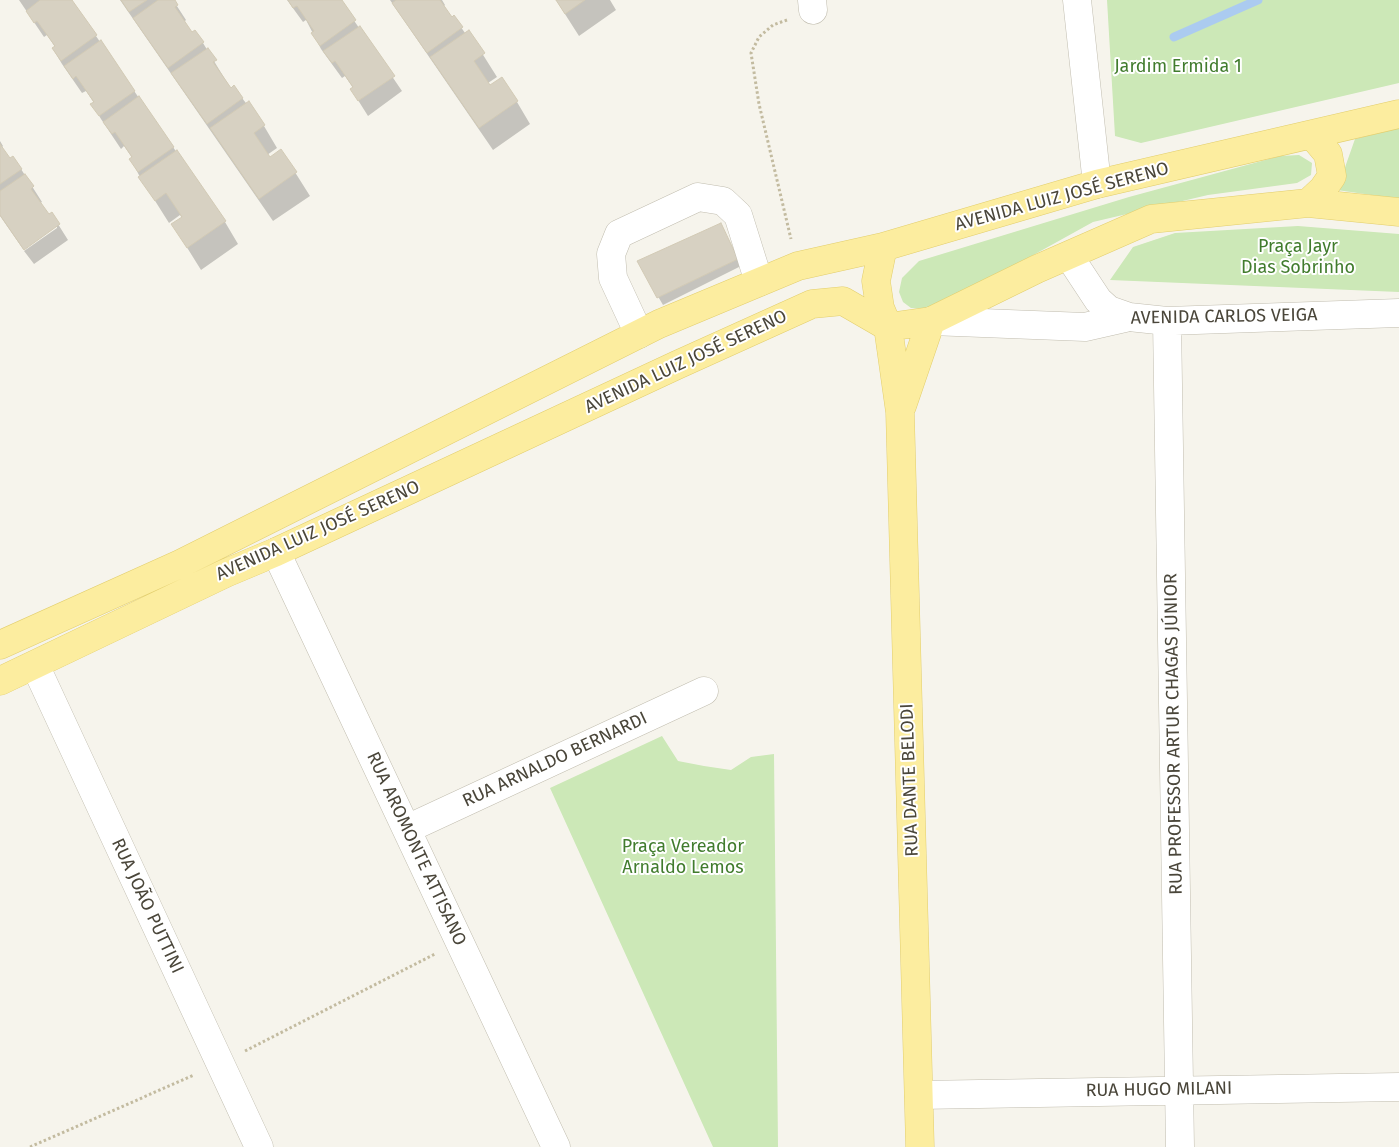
<!DOCTYPE html>
<html>
<head>
<meta charset="utf-8">
<style>
	body { margin:0 }
	canvas { display:block; background:#f6f4ec }
</style>
</head>
<body>
<canvas width="1399" height="1147"></canvas>
<script>
const ctx = document.querySelector('canvas').getContext('2d');
ctx.lineJoin = 'round';
function paint(path, color) { ctx.fillStyle = color; ctx.fill(path, 'evenodd'); }
const toPath = rows => new Path2D(rows.map(r => 'M' + r).join(''));
function stroke(path, color, width, dash) { ctx.strokeStyle = color; ctx.lineWidth = width; ctx.lineCap = dash ? 'butt' : 'round'; ctx.setLineDash(dash || []); ctx.stroke(path); }
function drawText(font, color, halo, rows, align = 'center') {
  ctx.font = font + ' "Fira Sans",sans-serif'; ctx.lineWidth = 4; ctx.setLineDash([]); ctx.textBaseline = 'middle'; ctx.strokeStyle = halo; ctx.fillStyle = color; for (const [text, x, y, turn = 0] of rows) {
    ctx.save(); ctx.translate(x, y); ctx.rotate((+turn || 0) * Math.PI / 180); ctx.textAlign = isNaN(turn) ? turn : align; if (halo) ctx.strokeText(text, 0, 0); ctx.fillText(text, 0, 0); ctx.restore();
  }
}
paint(toPath([
	[1107,0,1399,0,1399,83,1141,143,1115,136],
	[1399,128,1399,199,1337,190,1355,139],
	[1299,155,1312,163,1311,175,1297,183,1208,195,1093,222,934,310,911,308,903,302,899,292,902,278,919,261,1129,197,1280,156],
	[1298,226,1399,234,1399,292,1110,280,1133,247,1175,233],
	[662,736,678,761,704,766,731,770,751,757,774,754,778,1147,713,1147,550,788]
]), '#cce8b7');
paint(toPath([
	[19,0,71,0,225,222,238,244,201,270,173,225,182,218,180,215,169,223,140,177,131,160,133,159,124,146,121,149,101,119,92,104,94,103,86,91,82,93,62,64,53,49,55,47,47,35,44,37],
	[120,0,173,0,186,20,184,22,192,34,195,32,203,43,231,89,242,98,264,126,277,148,267,155,270,158,281,150,310,196,273,221],
	[287,0,340,0,402,91,368,116,351,89,353,88,345,76,342,78,321,49,306,20,303,22],
	[390,0,442,0,445,5,443,7,451,19,454,17,465,33,468,31,497,77,488,83,490,86,517,102,530,124,493,150],
	[556,0,610,0,616,10,579,36],
	[0,141,3,146,1,148,9,160,21,169,42,202,40,203,48,215,51,213,68,240,34,264,24,251,57,228,57,225,23,249,0,216],
	[724,232,741,266,663,305,638,262]
]), '#0003');
stroke(toPath([
	[1174,37,1258,0]
]), '#abcbf0', 9);
const building = toPath([
	[40,0,72,0,97,35,61,61,52,48,55,46,37,21,34,23,26,11,40,0],
	[121,0,147,0,129,12,121,0],
	[158,0,175,0,178,5,175,7,192,32,195,30,204,42,168,68,133,18,158,0],
	[288,0,342,0,356,20,320,46,311,33,314,31,297,6,293,8,288,0],
	[396,0,440,0,452,17,454,15,463,27,427,53,392,3,396,0],
	[556,0,585,0,565,14,556,0],
	[360,26,395,76,358,101,350,89,353,87,335,61,332,63,323,51,360,26],
	[469,30,485,53,474,61,490,85,502,77,518,101,479,128,430,57,469,30],
	[101,40,135,91,99,116,90,104,94,102,76,76,73,79,64,66,101,40],
	[208,48,217,60,213,62,231,88,234,85,243,98,207,124,171,73,208,48],
	[139,96,174,147,138,172,129,159,132,157,115,132,112,134,103,122,139,96],
	[249,101,265,125,254,133,270,157,281,149,297,172,259,199,210,128,249,101],
	[0,144,10,158,13,156,22,169,0,184,0,144],
	[177,150,226,221,187,248,171,224,182,217,166,193,155,201,138,177,177,150],
	[25,174,34,186,31,189,49,214,52,212,60,224,24,250,0,215,0,191,25,174],
	[721,223,738,259,657,298,637,261,721,223]
]);
paint(building, '#d7d1c2');
stroke(building, '#d2cab5', 1);
const minor = toPath([
	[812,0,813,10],
	[1077,0,1097,184],
	[1069,256,1098,300,1109,310,1129,317],
	[931,321,1085,327,1129,317,1167,321,1399,313],
	[1167,321,1180,1147],
	[639,334,613,278,611,254,619,234,698,197,723,201,738,215,759,282],
	[276,552,556,1147],
	[35,665,259,1147],
	[407,829,704,691],
	[919,1095,1399,1087]
]);
const major = toPath([
	[1308,203,1323,189,1332,176,1328,154,1312,135],
	[883,247,876,281,880,308,888,327,900,412,920,1147],
	[902,406,931,321],
	[0,645,180,564,659,324,798,266,883,247,1097,184,1399,114],
	[0,681,226,573,276,552,677,365,812,304,843,301,888,327,931,321,1037,269,1151,219,1308,203,1399,212]
]);
stroke(minor, '#c1bdaf', 29);
stroke(major, '#e2ce6e', 29);
stroke(toPath([
	[787,20,773,25,759,37,751,53,759,104,791,239],
	[245,1051,435,954],
	[30,1147,194,1075]
]), '#c3bba0', 3, [2.5, 2.5]);
stroke(minor, '#fff', 28);
stroke(major, '#fced9f', 28);
drawText('18px', '#417c2d', '#fff', [
	["Jardim Ermida 1",1178,67],
	["Praça Jayr",1298,247],
	["Dias Sobrinho",1298,268],
	["Praça Vereador",683,847],
	["Arnaldo Lemos",683,868]
]);
drawText('18px', '#4a463a', '#fff', [
	["AVENIDA LUIZ JOSÉ SERENO",1062,197,-15],
	["AVENIDA CARLOS VEIGA",1224,317,-1],
	["AVENIDA LUIZ JOSÉ SERENO",686,362,-25],
	["AVENIDA LUIZ JOSÉ SERENO",318,531,-24],
	["RUA PROFESSOR ARTUR CHAGAS JÚNIOR",1174,734,-91],
	["RUA ARNALDO BERNARDI",555,760,-25],
	["RUA DANTE BELODI",910,780,-92],
	["RUA AROMONTE ATTISANO",416,849,65],
	["RUA JOÃO PUTTINI",147,906,65],
	["RUA HUGO MILANI",1159,1090,-1]
]);
</script>
</body>
</html>
